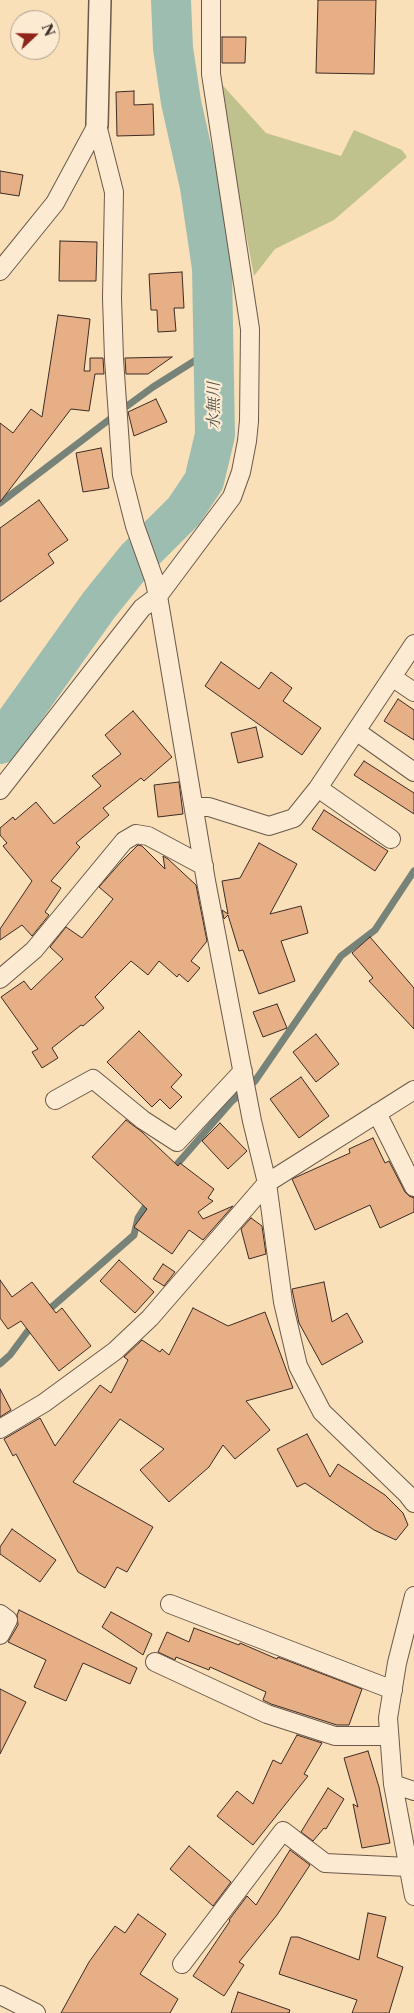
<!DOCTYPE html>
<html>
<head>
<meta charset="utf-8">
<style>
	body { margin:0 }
	#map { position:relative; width:414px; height:2013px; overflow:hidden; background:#fae0b9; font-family:"Libre Caslon Text",serif }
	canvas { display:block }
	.north { position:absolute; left:10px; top:10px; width:50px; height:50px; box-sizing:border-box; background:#fcebd2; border:1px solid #af9e8d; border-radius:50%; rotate:69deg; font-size:14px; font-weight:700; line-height:20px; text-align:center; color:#3c2b25 }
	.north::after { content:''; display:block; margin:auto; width:18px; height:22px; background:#8f2418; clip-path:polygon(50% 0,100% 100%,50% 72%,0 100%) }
</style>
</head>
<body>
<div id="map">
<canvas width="414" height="2013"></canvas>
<div class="north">N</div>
</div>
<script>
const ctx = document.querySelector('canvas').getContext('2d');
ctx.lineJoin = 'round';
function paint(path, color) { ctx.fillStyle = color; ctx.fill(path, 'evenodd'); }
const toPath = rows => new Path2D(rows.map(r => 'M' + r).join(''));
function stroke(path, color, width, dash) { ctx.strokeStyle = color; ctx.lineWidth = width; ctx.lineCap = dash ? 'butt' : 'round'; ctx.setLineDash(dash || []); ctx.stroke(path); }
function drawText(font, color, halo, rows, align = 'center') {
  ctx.font = font + ' "Libre Caslon Text","Noto Serif JP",serif'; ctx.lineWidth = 4.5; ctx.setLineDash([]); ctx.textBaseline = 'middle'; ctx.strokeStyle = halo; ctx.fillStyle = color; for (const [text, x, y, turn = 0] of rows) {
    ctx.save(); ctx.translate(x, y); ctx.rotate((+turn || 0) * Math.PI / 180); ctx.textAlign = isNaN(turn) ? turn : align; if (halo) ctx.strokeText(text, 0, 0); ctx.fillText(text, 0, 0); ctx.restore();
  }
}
paint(toPath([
	[217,79,266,133,341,156,354,130,402,150,407,157,334,220,275,249,254,276]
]), '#c0c28e');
stroke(toPath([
	[127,406,153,387,215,348],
	[0,503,110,419],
	[172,1170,232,1101,255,1081,341,956,375,930,414,871],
	[45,1313,134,1235,138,1218,149,1201],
	[0,1364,10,1355,33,1324]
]), '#778379', 7);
stroke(toPath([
	[0,744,99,605,136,559,184,511,204,481,215,435,212,268,200,187,181,102,173,48,171,0]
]), '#9ebdb1', 40);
const building = toPath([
	[318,0,376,0,374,74,316,73,318,0],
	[222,37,246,37,245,63,222,63,222,37],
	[134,91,134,105,153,104,154,135,117,136,116,92,134,91],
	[0,171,23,175,19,196,0,193,0,171],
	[60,241,97,242,96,281,59,281,60,241],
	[182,272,184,308,174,308,176,331,158,332,157,310,151,310,149,274,182,272],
	[58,315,90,319,84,371,90,371,90,358,103,358,104,374,95,374,89,411,71,409,0,502,0,423,13,433,31,409,42,417,58,315],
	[172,357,148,374,126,374,125,358,172,357],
	[156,399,167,422,134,436,128,412,156,399],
	[101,448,109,488,83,492,76,453,101,448],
	[39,500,68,540,48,554,54,563,0,602,0,528,39,500],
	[221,662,259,689,271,672,292,688,283,701,321,728,302,755,205,686,221,662],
	[398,699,414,710,414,740,384,721,398,699],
	[133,711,172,757,144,781,141,778,103,808,109,815,76,843,80,847,51,881,61,888,45,912,49,915,32,936,22,925,0,940,0,929,32,881,3,846,7,843,0,835,0,828,13,817,15,820,36,802,54,824,101,786,92,776,121,754,105,735,133,711],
	[256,727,263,757,238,763,231,733,256,727],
	[364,761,414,793,414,814,354,775,364,761],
	[179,782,183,814,158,817,154,785,179,782],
	[324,810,388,851,375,871,312,829,324,810],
	[259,843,297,864,270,914,301,906,308,933,281,941,295,981,259,994,243,950,239,951,228,915,224,919,222,910,228,914,222,881,240,878,259,843],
	[138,845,142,846,165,869,163,856,168,859,196,885,207,941,191,961,200,968,188,982,179,974,177,977,159,961,148,975,131,961,95,997,104,1008,83,1026,81,1025,52,1048,58,1058,42,1068,32,1052,38,1049,1,997,24,981,31,990,63,959,50,947,66,927,82,938,113,899,99,887,121,862,138,845],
	[370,937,414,988,414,1029,369,981,373,978,352,953,370,937],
	[277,1004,287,1028,263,1037,253,1012,277,1004],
	[139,1031,182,1075,171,1087,182,1097,170,1109,160,1099,152,1107,107,1062,139,1031],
	[316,1034,339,1064,316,1082,293,1052,316,1034],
	[301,1077,329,1116,299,1138,270,1099,301,1077],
	[126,1120,142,1132,178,1166,180,1163,214,1189,208,1198,213,1201,198,1212,203,1219,233,1206,203,1240,189,1230,172,1254,134,1227,147,1209,92,1157,126,1120],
	[220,1123,247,1151,228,1169,202,1141,220,1123],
	[373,1138,385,1163,389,1161,405,1192,409,1196,414,1198,414,1212,380,1228,370,1205,315,1230,292,1179,350,1153,349,1149,373,1138],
	[251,1218,262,1226,266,1254,249,1259,241,1229,251,1218],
	[119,1260,154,1292,135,1313,100,1281,119,1260],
	[163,1264,175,1272,164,1286,153,1279,163,1264],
	[0,1280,12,1297,32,1282,56,1313,62,1308,91,1346,59,1371,21,1321,8,1329,0,1318,0,1280],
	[324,1282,332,1322,347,1313,363,1342,322,1365,299,1323,292,1289,324,1282],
	[193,1308,228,1326,265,1312,293,1388,246,1401,270,1430,235,1459,223,1445,209,1467,169,1502,140,1470,164,1449,120,1419,73,1482,153,1527,127,1572,117,1567,105,1588,78,1572,16,1454,13,1456,4,1439,40,1418,55,1446,100,1385,111,1393,128,1360,124,1357,142,1340,160,1352,162,1349,169,1355,193,1308],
	[0,1389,11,1410,0,1417,0,1389],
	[307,1434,330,1477,338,1464,385,1495,403,1513,408,1525,396,1540,374,1530,305,1483,297,1487,277,1449,307,1434],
	[12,1529,56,1560,40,1582,0,1554,0,1547,12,1529],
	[19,1610,137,1668,130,1684,83,1663,66,1701,34,1687,46,1660,8,1642,18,1625,17,1615,19,1610],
	[111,1612,152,1634,143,1655,102,1627,111,1612],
	[194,1628,239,1645,240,1643,277,1659,278,1657,362,1689,349,1725,337,1725,271,1704,263,1700,266,1692,210,1667,209,1670,176,1657,175,1660,158,1652,167,1632,189,1642,194,1628],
	[0,1689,26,1702,0,1754,0,1689],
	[297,1735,322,1743,304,1774,308,1776,253,1845,217,1816,237,1791,253,1804,273,1760,281,1764,297,1735],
	[368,1751,379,1787,390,1843,362,1848,353,1804,358,1807,344,1758,368,1751],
	[328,1788,344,1799,326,1829,324,1828,313,1841,301,1832,328,1788],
	[189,1846,231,1882,213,1906,170,1869,189,1846],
	[290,1850,310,1865,277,1915,239,1962,244,1965,224,1996,193,1976,230,1921,229,1920,247,1896,256,1905,290,1850],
	[368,1913,386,1917,377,1957,403,1967,389,2013,352,2013,357,2000,279,1974,291,1937,298,1937,359,1960,368,1913],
	[138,1914,166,1934,140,1974,178,1999,170,2013,61,2013,89,1962,115,1926,125,1933,138,1914],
	[238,1992,290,2010,289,2013,231,2013,238,1992]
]);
paint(building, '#e7af86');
stroke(building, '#3c2b25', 1);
const minor = toPath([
	[97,125,114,192,112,298,114,359,122,475,135,526,154,579,158,596,206,881,252,1121,267,1183,283,1302,298,1366,322,1412,407,1494,414,1503],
	[0,271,55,203,97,125],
	[392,677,414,692],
	[356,731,414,772],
	[318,788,391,839],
	[0,790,142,608,158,596,232,497,241,472,247,441,249,421,250,329,211,74,211,0],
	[194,807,209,807,269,826,294,818,318,788,414,644],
	[0,979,34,950,124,841,136,834,148,836,204,866],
	[55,1100,93,1079,143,1120,177,1142,243,1071],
	[377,1113,414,1187],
	[0,1429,44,1403,115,1351,150,1318,267,1183,414,1090],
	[414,1596,397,1663,388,1718,393,1784,414,1896],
	[170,1604,393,1690],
	[0,1614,8,1620,0,1635],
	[155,1662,267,1714,335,1736,389,1736],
	[393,1784,414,1791],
	[182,1964,283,1831,325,1863,408,1867],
	[0,1995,36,2013]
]);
const tertiary = toPath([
	[97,125,100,0]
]);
stroke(minor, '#6c584a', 20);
stroke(tertiary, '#6c584a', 24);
stroke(minor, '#fcebd2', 18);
stroke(tertiary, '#fcebd2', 21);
drawText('italic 16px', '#545048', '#fcebd2', [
	["水無川",214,406,-90]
]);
</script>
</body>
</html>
